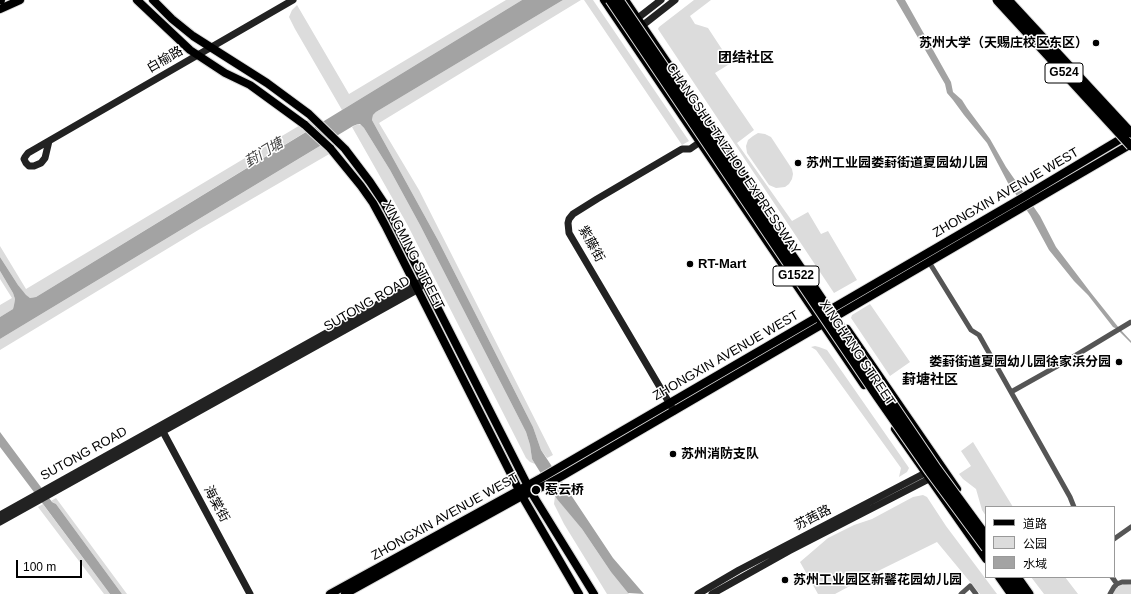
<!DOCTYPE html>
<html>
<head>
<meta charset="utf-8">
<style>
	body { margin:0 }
	#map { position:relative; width:1131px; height:594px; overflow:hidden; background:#fff; font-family:Arial,"Noto Sans SC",sans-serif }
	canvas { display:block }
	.legend { position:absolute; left:985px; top:506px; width:130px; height:72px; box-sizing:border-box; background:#fff; border:1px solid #999; margin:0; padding:5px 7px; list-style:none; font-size:12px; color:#000 }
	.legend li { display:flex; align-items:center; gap:8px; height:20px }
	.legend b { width:20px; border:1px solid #999 }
	.scale { position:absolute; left:16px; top:560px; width:66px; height:18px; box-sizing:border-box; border:2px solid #000; border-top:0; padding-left:5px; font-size:12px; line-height:14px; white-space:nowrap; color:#000; -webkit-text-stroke:3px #fff; paint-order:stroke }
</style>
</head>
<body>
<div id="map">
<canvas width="1131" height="594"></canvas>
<ul class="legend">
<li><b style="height:5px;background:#000"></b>道路</li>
<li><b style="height:11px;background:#dcdcdc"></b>公园</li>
<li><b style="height:11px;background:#a3a3a3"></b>水域</li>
</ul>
<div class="scale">100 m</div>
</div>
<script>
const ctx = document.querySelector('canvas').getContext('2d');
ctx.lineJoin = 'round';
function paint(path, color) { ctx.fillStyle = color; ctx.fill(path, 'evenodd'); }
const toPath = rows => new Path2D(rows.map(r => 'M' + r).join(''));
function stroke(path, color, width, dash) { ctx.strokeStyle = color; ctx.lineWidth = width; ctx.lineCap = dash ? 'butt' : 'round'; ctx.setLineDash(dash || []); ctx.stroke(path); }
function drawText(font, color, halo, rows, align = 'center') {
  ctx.font = font + ' Arial,"Noto Sans SC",sans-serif'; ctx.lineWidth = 3; ctx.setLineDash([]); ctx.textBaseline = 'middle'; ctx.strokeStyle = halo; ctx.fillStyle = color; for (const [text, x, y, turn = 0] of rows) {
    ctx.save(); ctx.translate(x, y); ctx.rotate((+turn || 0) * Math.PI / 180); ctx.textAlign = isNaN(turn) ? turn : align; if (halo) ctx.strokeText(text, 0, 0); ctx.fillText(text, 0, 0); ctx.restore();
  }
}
paint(toPath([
	[506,0,522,0,342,110,295,29,289,17,292,10,297,5,349,94],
	[563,0,581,0,379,123,419,190,553,455,547,458,541,450,533,427,439,242,372,120,373,115,376,112],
	[584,0,593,0,689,141,682,145],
	[694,0,711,0,690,16,695,24,708,28,731,63,715,73,754,130,737,143,792,221,808,212,821,234,828,231,857,280,834,293,658,29,659,27],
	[312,118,317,125,36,297,30,298,26,296,18,285,0,257,0,246,26,289],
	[358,124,361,125,364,128,390,170,420,225,526,432,530,445,532,459,535,464,530,462,526,458,407,224,352,127],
	[758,133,765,134,771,137,792,169,793,174,792,179,789,184,785,187,776,188,769,185,747,153,746,146,748,140,753,136],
	[325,143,331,153,200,229,0,350,0,339],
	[0,271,13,293,15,299,14,305,13,309,0,317,0,305,12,298,0,279],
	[870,304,910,362,890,376,851,318,852,315],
	[815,346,819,347,827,350,907,465,909,468,907,472,899,477,901,468,816,350,811,347],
	[973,442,1013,507,986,507,986,516,982,510,976,489,963,479,959,474,971,466,961,451],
	[923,495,927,497,946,526,997,594,980,594,937,542,876,572,835,594,818,594,800,562,828,538,854,525,872,519,913,497],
	[555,496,582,529,611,572,629,594,607,594,564,524,554,504],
	[56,498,127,594,122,594,56,504,51,501],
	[43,504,45,507,110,594,104,594,38,507],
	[1031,577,1065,577,1078,594,1044,594],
	[1124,584,1131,585,1131,594,1113,594,1117,587]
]), '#dcdcdc');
paint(toPath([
	[522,0,563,0,376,112,373,115,372,120,439,242,533,427,541,450,613,558,644,594,628,593,611,572,582,529,557,499,535,464,532,459,530,445,526,432,420,225,390,170,364,128,360,124,358,124,353,126,0,339,0,317,13,309,14,305,15,299,13,293,0,271,0,257,18,285,26,295,30,298,36,297],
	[896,0,905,0,951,82,953,92,962,100,967,108,990,139,1006,167,1040,216,1056,247,1091,293,1119,328,1131,341,1131,343,1117,329,1113,327,1088,295,1074,281,1049,250,1030,215,1008,183,987,143,964,115,953,100,947,93,945,84],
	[0,432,52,502,56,504,122,594,110,594,43,504,0,447]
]), '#a3a3a3');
const primary = toPath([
	[0,0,1,0],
	[137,0,190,50,225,73,250,85,305,125],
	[153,0,172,19,193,36,267,83,309,114,345,149,370,182,384,203,393,220,531,492,594,594],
	[604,0,864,385],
	[625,0,775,222],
	[0,9,20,0],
	[330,148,361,186,373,203,385,225,522,496,579,594],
	[847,329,957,489],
	[895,429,986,559],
	[999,577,1011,594],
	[330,594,541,478,1027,195,1129,134],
	[345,594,522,496,546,485,564,475,1126,147,1131,137]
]);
const highway = toPath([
	[1007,577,1020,594],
	[1017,577,1029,594]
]);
stroke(primary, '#dbdbdb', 10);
stroke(highway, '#dbdbdb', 11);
stroke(toPath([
	[929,262,971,330,979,335,1070,497,1074,507],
	[1011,392,1068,360,1131,322],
	[1114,539,1131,527],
	[1112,577,1117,584],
	[961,594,970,586,976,594],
	[1110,594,1114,587,1117,584,1122,582,1131,582]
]), '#555', 5);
stroke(toPath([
	[634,21,661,0],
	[638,29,675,0],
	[49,141,45,158,41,163,34,166,29,166,26,163,24,159,25,157,28,153,293,0],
	[674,411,569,233,568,223,569,219,573,214,597,199,682,149,690,149,700,142],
	[161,428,250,594],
	[0,515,414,284,419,283],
	[0,522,417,290,425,282],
	[698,594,739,570,783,547,925,473,931,471],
	[712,594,789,551,929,479,933,476]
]), '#222', 7);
stroke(primary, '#000', 8);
stroke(highway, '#000', 9);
const primaryBridge = toPath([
	[305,125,330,148]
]);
const highwayBridge = toPath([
	[610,0,877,396,930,472,986,548],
	[619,0,937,469,986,536],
	[997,0,1131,146],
	[1008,0,1131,133]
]);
stroke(primaryBridge, '#dbdbdb', 10, []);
stroke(highwayBridge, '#dbdbdb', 11, []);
stroke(primaryBridge, '#000', 8);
stroke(highwayBridge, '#000', 9);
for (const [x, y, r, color] of [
	[1096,43,4,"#000"],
	[798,163,4,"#000"],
	[690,264,4,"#000"],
	[1119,362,4,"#000"],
	[673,454,4,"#000"],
	[536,490,5,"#000"],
	[785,580,4,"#000"]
]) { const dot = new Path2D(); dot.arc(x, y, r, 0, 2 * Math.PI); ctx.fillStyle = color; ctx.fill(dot); stroke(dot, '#fff', 1.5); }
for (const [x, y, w] of [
	[1064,73,38],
	[796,276,46]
]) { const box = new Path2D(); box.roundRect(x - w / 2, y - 10, w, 20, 3); ctx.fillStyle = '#fff'; ctx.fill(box); stroke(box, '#000', 1); }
drawText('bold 12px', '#000', null, [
	["G524",1064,73],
	["G1522",796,276]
]);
drawText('bold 13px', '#000', '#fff', [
	["苏州大学（天赐庄校区东区）",1088,43,"right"],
	["苏州工业园娄葑街道夏园幼儿园",806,163],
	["RT-Mart",698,264],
	["娄葑街道夏园幼儿园徐家浜分园",1111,362,"right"],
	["苏州消防支队",681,454],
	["惹云桥",545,490],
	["苏州工业园区新馨花园幼儿园",793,580]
], 'left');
drawText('13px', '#000', '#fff', [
	["白榆路",165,60,-30],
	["CHANGSHU-TAIZHOU EXPRESSWAY",733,159,56],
	["ZHONGXIN AVENUE WEST",1006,193,-30],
	["紫藤街",591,244,61],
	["XINGMING STREET",413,255,63],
	["SUTONG ROAD",367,304,-30],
	["XINGHANG STREET",857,353,56],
	["ZHONGXIN AVENUE WEST",726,356,-30],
	["SUTONG ROAD",84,454,-29],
	["海棠街",216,504,62],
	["ZHONGXIN AVENUE WEST",445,517,-29],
	["苏茜路",813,518,-27]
]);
drawText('bold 14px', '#000', '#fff', [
	["团结社区",746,58],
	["葑塘社区",930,380]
]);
drawText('italic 14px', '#444', '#fff', [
	["葑门塘",264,153,-31]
]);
</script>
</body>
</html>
